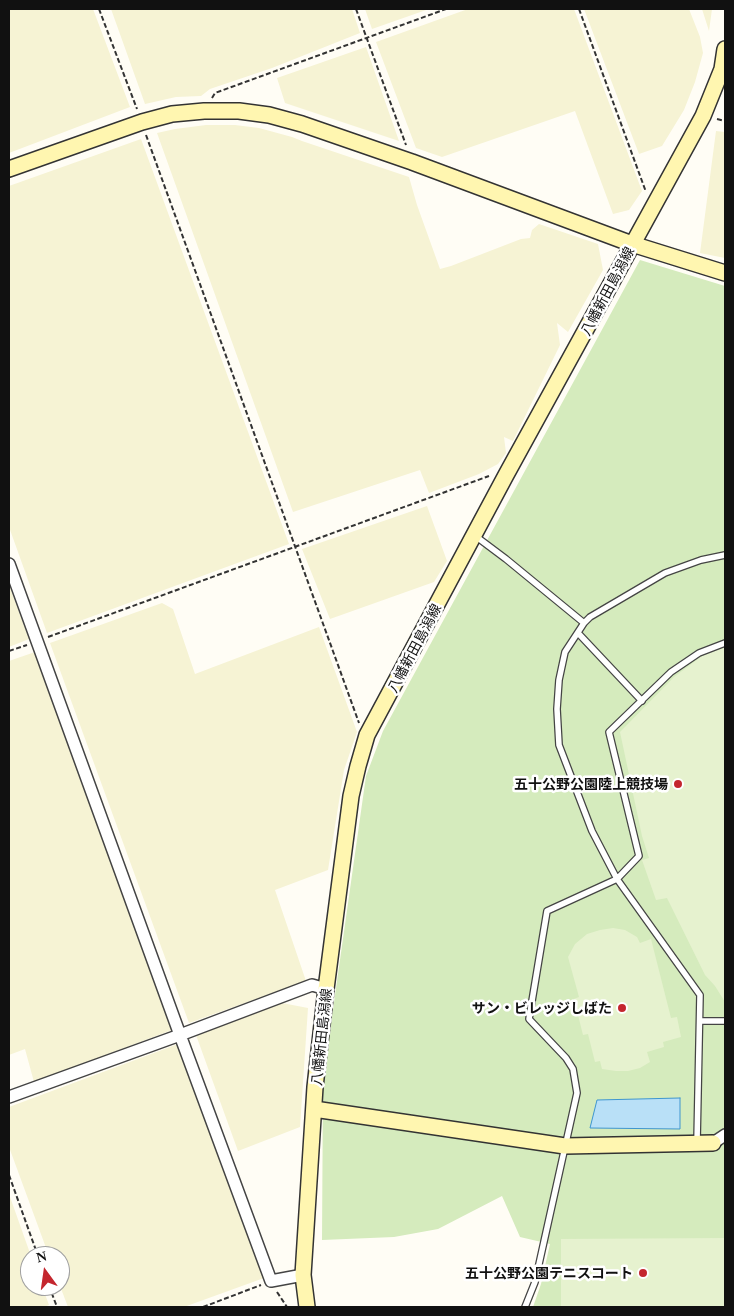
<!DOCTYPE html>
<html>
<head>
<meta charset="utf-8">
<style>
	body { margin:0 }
	#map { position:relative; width:734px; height:1316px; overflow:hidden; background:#fffdf5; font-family:Georgia,serif }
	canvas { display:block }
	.frame { position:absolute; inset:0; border:10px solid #111; pointer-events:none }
	.north { position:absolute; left:20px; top:1246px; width:50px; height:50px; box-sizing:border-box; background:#fff; border:1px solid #a0a0a0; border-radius:50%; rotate:346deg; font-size:14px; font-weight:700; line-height:20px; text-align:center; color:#111 }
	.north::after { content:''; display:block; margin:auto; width:18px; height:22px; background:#c4262e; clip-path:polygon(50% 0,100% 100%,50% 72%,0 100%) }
</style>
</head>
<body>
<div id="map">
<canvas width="734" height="1316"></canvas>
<div class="frame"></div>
<div class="north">N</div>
</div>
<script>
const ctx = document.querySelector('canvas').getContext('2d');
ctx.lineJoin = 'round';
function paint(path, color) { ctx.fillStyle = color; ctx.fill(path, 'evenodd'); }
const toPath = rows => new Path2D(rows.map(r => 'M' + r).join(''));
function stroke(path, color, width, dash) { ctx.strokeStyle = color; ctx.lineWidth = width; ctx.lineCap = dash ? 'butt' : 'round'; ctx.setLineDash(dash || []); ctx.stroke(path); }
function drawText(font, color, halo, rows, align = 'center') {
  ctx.font = font + ' Georgia,"Noto Sans JP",serif'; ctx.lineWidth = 5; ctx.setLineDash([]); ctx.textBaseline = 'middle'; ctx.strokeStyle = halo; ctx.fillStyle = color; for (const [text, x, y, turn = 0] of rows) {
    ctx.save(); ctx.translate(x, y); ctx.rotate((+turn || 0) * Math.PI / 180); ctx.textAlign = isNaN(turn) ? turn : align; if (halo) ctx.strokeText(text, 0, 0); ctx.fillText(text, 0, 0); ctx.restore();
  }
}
paint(toPath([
	[9,9,93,9,130,107,9,153],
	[111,9,352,9,360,33,272,68,210,89,201,96,176,97,145,104],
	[365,9,429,9,372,29],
	[468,9,574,9,642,191,629,210,613,214,575,111,442,157,416,148,376,42],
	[584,9,689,9,700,37,703,53,695,82,684,110,662,146,639,154],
	[702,9,712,9,709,31],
	[366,47,399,141,285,103,277,78],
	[206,125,235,125,259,128,292,137,302,141,409,177,417,205,440,269,451,266,521,239,530,238,532,230,539,224,598,244,603,270,568,332,557,323,560,345,513,441,504,437,506,453,498,464,479,474,429,493,420,470,293,512,157,133,175,129],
	[716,131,725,132,725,258,700,253],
	[141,139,289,544,47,633,9,527,9,186],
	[427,506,447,561,434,582,330,619,302,549],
	[9,585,29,639,9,647],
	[162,603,173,609,195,674,319,627,357,732,344,770,328,870,275,890,306,981,189,1023,50,643],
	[35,652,172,1030,34,1082,25,1049,9,1055,9,661],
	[282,1003,308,1008,300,1127,238,1151,196,1035],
	[178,1044,264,1278,184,1307,68,1307,60,1286,60,1256,49,1256,9,1147,9,1107],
	[9,1194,31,1256,30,1256,30,1286,42,1286,49,1305,44,1307,9,1307]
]), '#f6f3d4');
paint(toPath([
	[640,260,725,286,725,1307,533,1307,541,1284,550,1244,520,1237,502,1196,438,1229,394,1237,322,1240,323,1080,366,776,383,731]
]), '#d5ebbd');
paint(toPath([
	[725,647,725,1002,715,986,705,975,667,898,656,900,642,860,649,858,642,836,620,732,674,677,702,656],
	[613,928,625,930,637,937,640,943,651,939,671,1018,677,1017,681,1037,663,1042,664,1047,647,1052,650,1062,640,1068,628,1071,616,1071,602,1069,600,1061,595,1062,588,1034,583,1035,574,999,579,997,568,957,575,944,587,934,600,930],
	[725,1238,725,1307,561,1307,561,1239]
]), '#e6f2cf');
const water = toPath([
	[680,1098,680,1129,590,1128,597,1100,680,1098]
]);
paint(water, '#b9e0f7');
stroke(water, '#3f96cf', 1);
const lane = toPath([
	[474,535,506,559,584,623],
	[578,633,642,701],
	[700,1021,725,1021],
	[697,1142,700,995,617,879,592,831,559,745,557,709,559,680,565,652,584,623,590,617,665,573,701,560,725,555],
	[525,1307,535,1282,577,1093,573,1069,566,1058,529,1019,547,911,617,879,639,856,609,732,671,672,699,653,725,643]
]);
const street = toPath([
	[9,564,180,1035,271,1281,303,1275],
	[9,1097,180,1035,312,985,326,989],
	[713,1143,725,1135]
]);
const secondary = toPath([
	[9,169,142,122,172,114,204,111,239,111,269,115,302,124,412,162,632,244,725,273],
	[314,1109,565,1146,713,1143],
	[307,1307,303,1275,315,1087,326,989,351,796,358,766,367,735,506,475,703,116,722,69,725,49]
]);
stroke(lane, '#444', 8);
stroke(street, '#444', 14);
stroke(secondary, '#333', 18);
stroke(toPath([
	[99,9,137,109],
	[356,9,406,145],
	[579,9,646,192],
	[212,98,215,93,446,9],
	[717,119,725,121],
	[146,135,359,723],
	[48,637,489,476],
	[9,651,27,645],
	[9,1175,38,1256],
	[49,1286,57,1307],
	[277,1292,287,1307],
	[203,1307,261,1285]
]), '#333', 2, [5, 2.5]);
stroke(lane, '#fff', 5.5);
stroke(street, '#fff', 11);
stroke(secondary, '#fff6b0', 15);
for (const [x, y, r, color] of [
	[678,784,5,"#c4262e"],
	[622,1008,5,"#c4262e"],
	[643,1273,5,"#c4262e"]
]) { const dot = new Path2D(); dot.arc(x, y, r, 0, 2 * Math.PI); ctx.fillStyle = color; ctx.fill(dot); stroke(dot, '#fff', 2); }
drawText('14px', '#111', '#fff', [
	["八幡新田島潟線",607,291,-62],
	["八幡新田島潟線",414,648,-62],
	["八幡新田島潟線",321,1037,-84]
]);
drawText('bold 14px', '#111', '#fff', [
	["五十公野公園陸上競技場",668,784],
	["サン・ビレッジしばた",612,1008],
	["五十公野公園テニスコート",633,1273]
], 'right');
</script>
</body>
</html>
